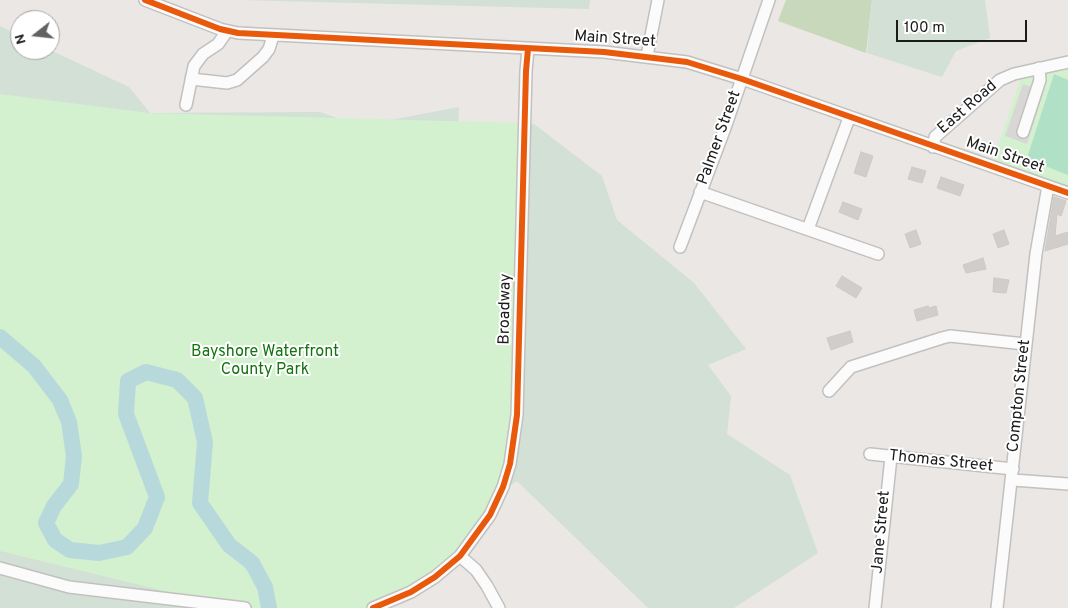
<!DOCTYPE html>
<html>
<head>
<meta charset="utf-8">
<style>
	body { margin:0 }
	#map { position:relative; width:1068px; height:608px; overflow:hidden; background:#eae7e4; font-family:Overpass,sans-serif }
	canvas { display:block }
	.north { position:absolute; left:10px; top:10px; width:50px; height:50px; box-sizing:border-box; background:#fff; border:1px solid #a4a4a4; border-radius:50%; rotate:254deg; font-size:14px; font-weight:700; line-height:20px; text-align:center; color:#1b1b1b }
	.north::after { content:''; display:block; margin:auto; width:18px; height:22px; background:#636261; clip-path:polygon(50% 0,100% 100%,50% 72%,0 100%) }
	.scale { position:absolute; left:896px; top:20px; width:131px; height:22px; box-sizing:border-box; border:2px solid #1b1b1b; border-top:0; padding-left:6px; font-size:15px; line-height:18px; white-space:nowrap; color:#1b1b1b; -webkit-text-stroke:4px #fff; paint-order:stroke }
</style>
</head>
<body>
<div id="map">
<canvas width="1068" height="608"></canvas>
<div class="north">N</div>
<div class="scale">100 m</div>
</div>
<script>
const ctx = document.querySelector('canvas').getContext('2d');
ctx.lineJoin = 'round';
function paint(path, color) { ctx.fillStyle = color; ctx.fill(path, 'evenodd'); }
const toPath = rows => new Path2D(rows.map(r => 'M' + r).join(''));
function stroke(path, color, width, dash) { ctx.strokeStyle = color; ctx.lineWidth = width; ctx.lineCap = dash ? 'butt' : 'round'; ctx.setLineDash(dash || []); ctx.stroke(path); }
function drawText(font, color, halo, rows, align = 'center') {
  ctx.font = font + ' Overpass,sans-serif'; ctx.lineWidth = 4; ctx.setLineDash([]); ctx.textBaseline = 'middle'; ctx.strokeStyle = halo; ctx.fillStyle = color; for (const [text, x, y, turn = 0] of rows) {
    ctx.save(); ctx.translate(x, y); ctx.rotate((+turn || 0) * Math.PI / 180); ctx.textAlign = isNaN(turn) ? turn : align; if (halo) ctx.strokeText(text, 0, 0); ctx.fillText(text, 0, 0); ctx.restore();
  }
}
paint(toPath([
	[786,0,872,0,866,53,778,21]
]), '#c8d8ba');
paint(toPath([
	[240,0,590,0,589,9],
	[872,0,985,0,990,38,956,51,942,77,867,53],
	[0,26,20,36,20,50,50,50,129,87,150,113,320,112,359,126,459,107,458,123,534,124,602,176,617,220,694,283,746,349,708,365,731,396,727,434,790,475,818,553,734,608,648,608,517,481,479,506,289,608,0,608]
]), '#d2e0d6');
paint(toPath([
	[1068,68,1068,188,993,161,1021,77],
	[0,94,150,113,524,123,510,464,490,515,435,577,371,608,245,608,226,606,0,551]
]), '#d3f0cf');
paint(toPath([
	[1054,74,1068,80,1068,175,1030,160,1028,155]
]), '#b0e0c6');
paint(toPath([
	[1023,84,1044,91,1027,144,1005,136]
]), '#d8d7d5');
stroke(toPath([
	[0,337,34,366,60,400,69,422,74,456,71,484,54,506,46,523,55,540,70,550,99,553,127,547,145,528,157,497,126,414,128,381,146,372,177,380,195,398,205,442,200,503,229,545,252,563,265,587,269,608]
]), '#b8d9dc', 16);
const building = toPath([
	[861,152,873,156,866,177,854,173,861,152],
	[912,167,926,171,922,183,908,179,912,167],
	[941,177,964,185,960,196,937,188,941,177],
	[1054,197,1066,201,1061,216,1057,214,1055,236,1068,232,1068,244,1045,251,1054,197],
	[843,202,862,209,858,220,839,212,843,202],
	[916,230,921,244,910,248,905,234,916,230],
	[1004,230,1009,244,998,248,993,234,1004,230],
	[983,258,986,269,966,273,963,265,983,258],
	[842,276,862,288,856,298,836,286,842,276],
	[994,278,1009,280,1006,293,993,292,994,278],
	[928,306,929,308,936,306,938,315,917,321,914,310,928,306],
	[850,331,853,342,831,350,827,338,850,331]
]);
paint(building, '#d1cdcb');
stroke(building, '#cdc9c5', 1);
const minor = toPath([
	[145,0,220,29,238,33,604,52,687,62,742,79,1068,193],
	[647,56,658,0],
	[191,79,227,83,237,80,263,57,269,49,273,36],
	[186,105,194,66,203,54,218,44,227,31],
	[1023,132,1040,80,1039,68],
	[933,147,935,137,1000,80,1014,74,1068,62],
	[700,192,878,254],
	[808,229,849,118],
	[680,247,725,128,769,0],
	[829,391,851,367,942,338,950,336,1025,344],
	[870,454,1013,469],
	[1013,480,1068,484],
	[460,556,476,570,487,586,499,608],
	[0,568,69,587,245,608],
	[373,608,411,592,435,577,460,556,490,515,503,487,510,464,517,415,526,71,528,49],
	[875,608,891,457],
	[997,608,1036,254,1048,186]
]);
stroke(minor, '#c2c1c0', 14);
stroke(minor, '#fcfbfb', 11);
stroke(toPath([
	[145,0,220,29,238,33,604,52,687,62,742,79,1068,193],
	[373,608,411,592,435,577,460,556,490,515,503,487,510,464,517,415,526,71,528,49]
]), '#e8590c', 6);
drawText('16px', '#1b1b1b', '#fff', [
	["Main Street",615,40,4],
	["East Road",968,108,-41],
	["Palmer Street",720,138,-70],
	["Main Street",1005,156,19],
	["Broadway",506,309,-89],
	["Compton Street",1020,396,-84],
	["Thomas Street",941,462,6],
	["Jane Street",882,532,-85]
]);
drawText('16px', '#12740f', '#fff', [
	["Bayshore Waterfront",265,353],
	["County Park",265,371]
]);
</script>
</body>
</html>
